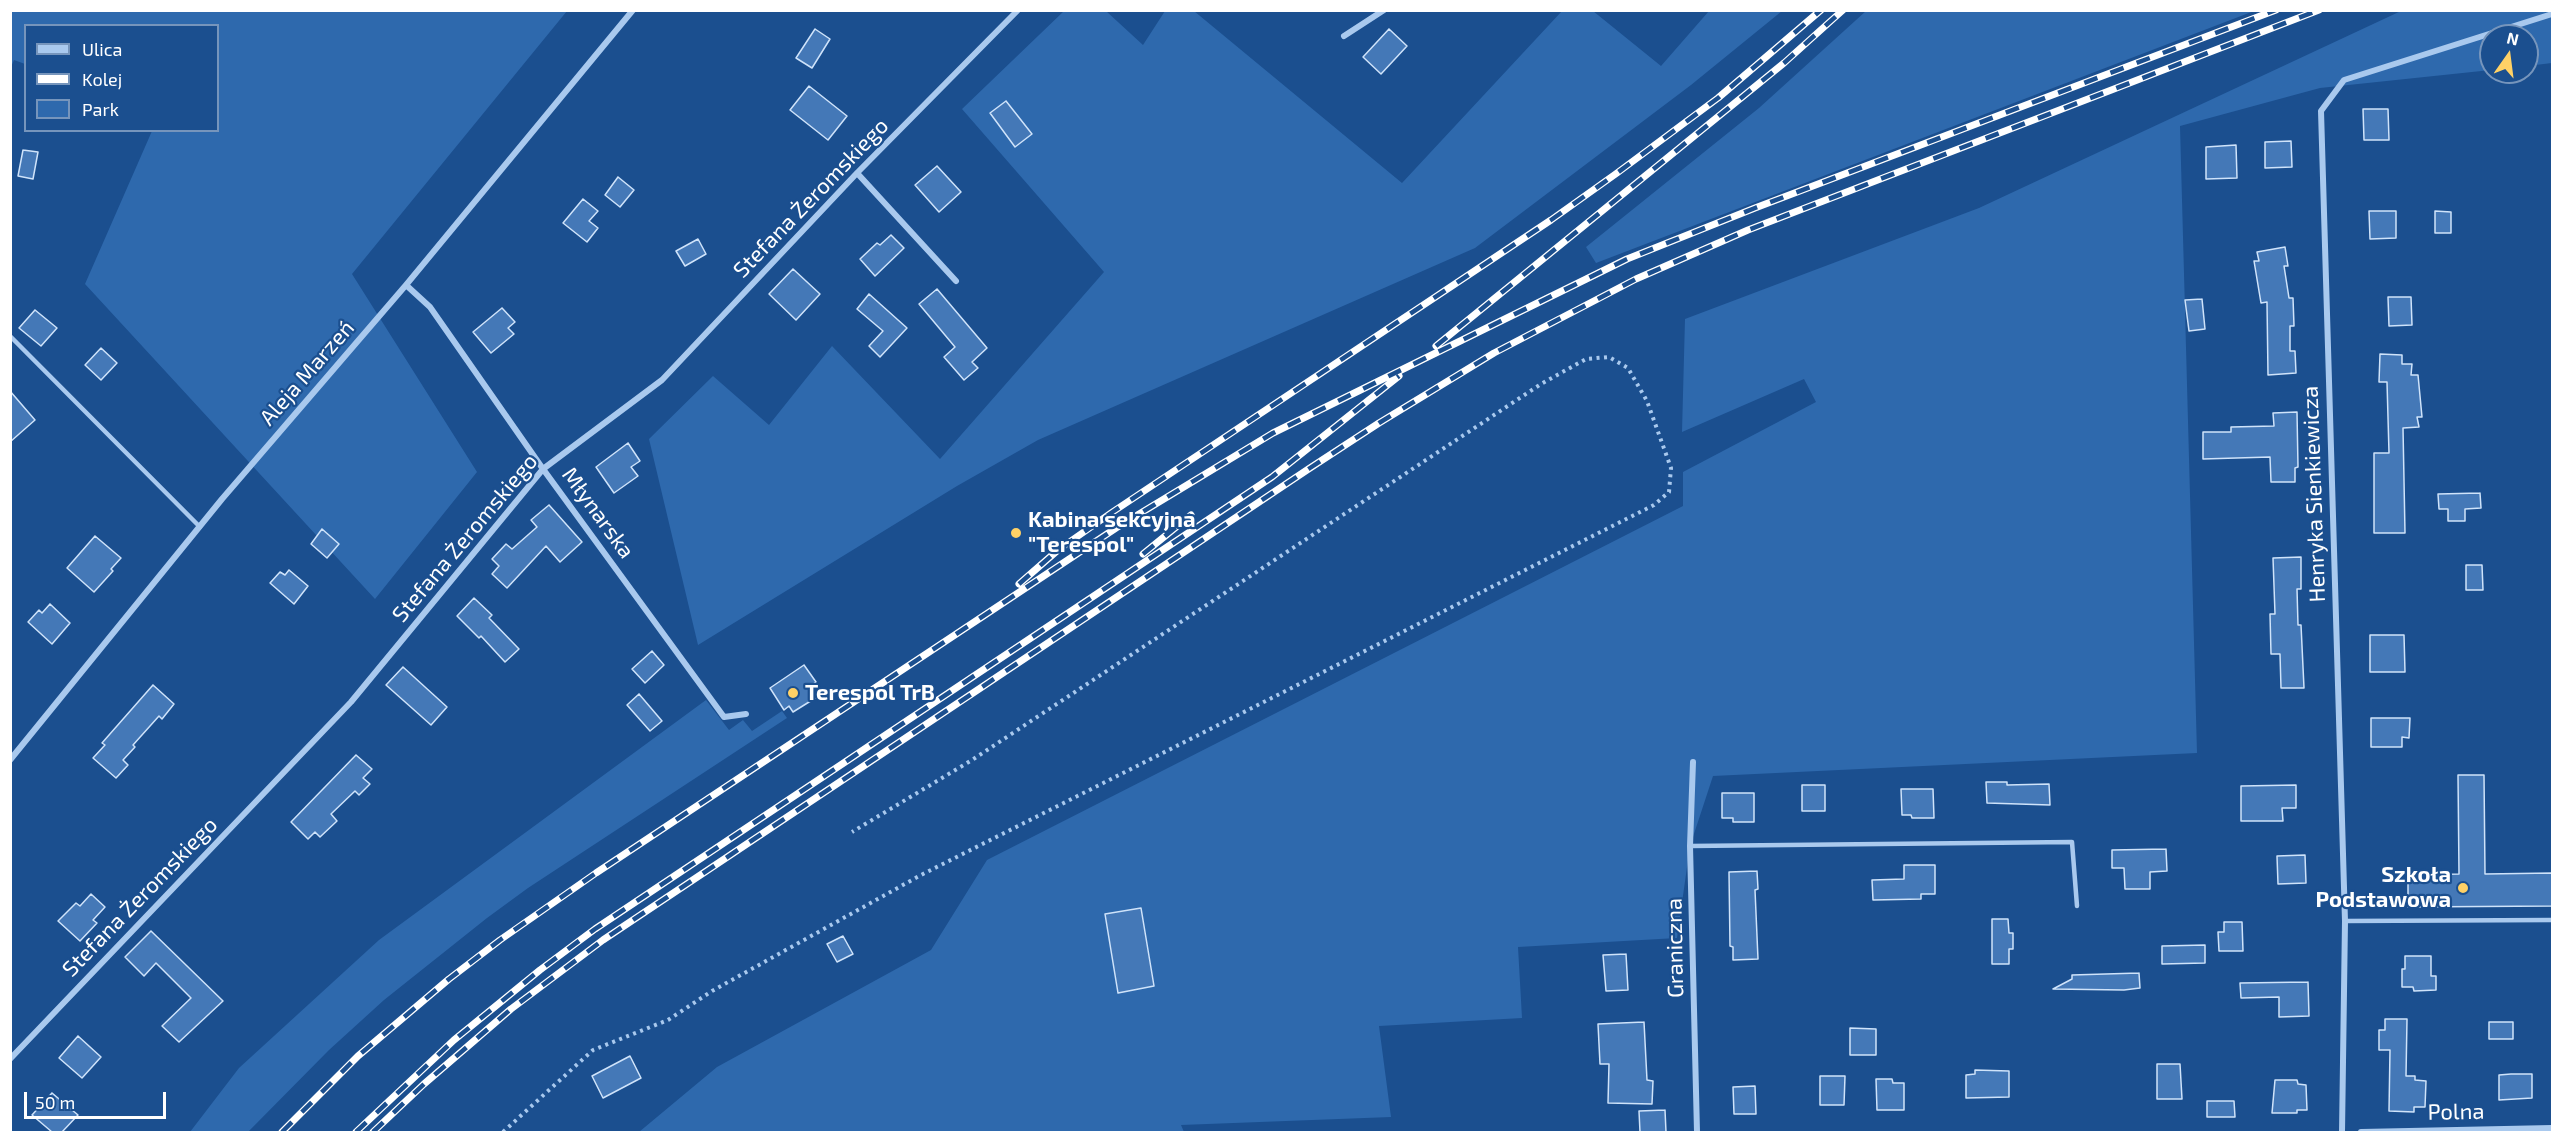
<!DOCTYPE html>
<html>
<head>
<meta charset="utf-8">
<style>
	body { margin:0 }
	#map { position:relative; width:2563px; height:1143px; overflow:hidden; background:#1b4f8f; font-family:"Exo 2",sans-serif }
	canvas { display:block }
	.frame { position:absolute; inset:0; border:12px solid #fff; pointer-events:none }
	.legend { position:absolute; left:24px; top:24px; width:195px; height:108px; box-sizing:border-box; background:#1b4f8f; border:2px solid #7695bc; margin:0; padding:8px 10px; list-style:none; font-size:18px; color:#fff }
	.legend li { display:flex; align-items:center; gap:12px; height:30px }
	.legend b { width:30px; border:2px solid #7695bc }
	.north { position:absolute; left:2479px; top:24px; width:60px; height:60px; box-sizing:border-box; background:#1b4f8f; border:2px solid #7695bc; border-radius:50%; rotate:14deg; font-size:16px; font-weight:700; line-height:24px; text-align:center; color:#fff }
	.north::after { content:''; display:block; margin:auto; width:21px; height:27px; background:#ffd166; clip-path:polygon(50% 0,100% 100%,50% 72%,0 100%) }
	.scale { position:absolute; left:24px; top:1092px; width:142px; height:27px; box-sizing:border-box; border:3px solid #fff; border-top:0; padding-left:8px; font-size:18px; line-height:21px; white-space:nowrap; color:#fff; -webkit-text-stroke:4px #1b4f8f; paint-order:stroke }
</style>
</head>
<body>
<div id="map">
<canvas width="2563" height="1143"></canvas>
<div class="frame"></div>
<ul class="legend">
<li><b style="height:8px;background:#a9c9ee"></b>Ulica</li>
<li><b style="height:8px;background:#fff"></b>Kolej</li>
<li><b style="height:16px;background:#2e69ad"></b>Park</li>
</ul>
<div class="north">N</div>
<div class="scale">50 m</div>
</div>
<script>
const ctx = document.querySelector('canvas').getContext('2d');
ctx.lineJoin = 'round';
function paint(path, color) { ctx.fillStyle = color; ctx.fill(path, 'evenodd'); }
const toPath = rows => new Path2D(rows.map(r => 'M' + r).join(''));
function stroke(path, color, width, dash) { ctx.strokeStyle = color; ctx.lineWidth = width; ctx.lineCap = dash ? 'butt' : 'round'; ctx.setLineDash(dash || []); ctx.stroke(path); }
function drawText(font, color, halo, rows, align = 'center') {
  ctx.font = font + ' "Exo 2",sans-serif'; ctx.lineWidth = 4.5; ctx.setLineDash([]); ctx.textBaseline = 'middle'; ctx.strokeStyle = halo; ctx.fillStyle = color; for (const [text, x, y, turn = 0] of rows) {
    ctx.save(); ctx.translate(x, y); ctx.rotate((+turn || 0) * Math.PI / 180); ctx.textAlign = isNaN(turn) ? turn : align; if (halo) ctx.strokeText(text, 0, 0); ctx.fillText(text, 0, 0); ctx.restore();
  }
}
paint(toPath([
	[11,11,567,11,352,274,477,472,375,599,85,284,152,131,218,130,218,26,26,26,25,64,14,60,11,67],
	[1064,11,1106,11,1143,45,1165,11,1194,11,1402,183,1562,11,1593,11,1661,66,1709,11,1782,11,1691,85,1475,248,1038,440,957,486,698,645,649,439,713,376,769,425,832,346,940,459,1104,272,962,109],
	[1866,11,1866,10,2254,11,1596,263,1586,247,1759,108],
	[2401,11,2552,11,2552,63,2527,66,2527,36,2491,36,2491,70,2320,88,2180,126,2197,753,1713,776,1690,846,1677,938,1518,947,1522,1018,1379,1026,1391,1117,1181,1125,1184,1132,639,1132,717,1067,931,950,987,860,1683,506,1683,472,1816,402,1804,379,1682,432,1685,319,1979,208],
	[706,700,729,730,743,720,752,731,782,711,787,718,528,888,487,918,384,1000,329,1050,248,1132,190,1132,239,1068,379,940]
]), '#2e69ad');
const building = toPath([
	[815,29,830,39,812,68,796,58,815,29],
	[1389,29,1407,46,1381,74,1363,57,1389,29],
	[809,86,847,116,828,140,790,110,809,86],
	[1006,101,1032,134,1015,147,990,113,1006,101],
	[2363,109,2388,109,2389,140,2364,140,2363,109],
	[2291,141,2292,167,2265,168,2265,142,2291,141],
	[2236,145,2237,178,2206,179,2206,147,2236,145],
	[23,150,38,152,33,179,18,176,23,150],
	[937,166,961,192,939,212,915,185,937,166],
	[618,177,634,190,620,207,605,195,618,177],
	[583,199,598,211,589,221,598,228,587,242,563,223,583,199],
	[2369,211,2396,211,2396,238,2370,239,2369,211],
	[2435,211,2451,212,2451,233,2435,233,2435,211],
	[891,235,904,248,875,276,860,259,877,243,880,245,891,235],
	[698,239,706,254,685,266,676,251,698,239],
	[2285,247,2288,266,2284,266,2289,298,2293,298,2294,326,2290,326,2290,351,2295,351,2296,373,2268,375,2267,302,2261,303,2254,261,2259,261,2257,252,2285,247],
	[793,269,820,294,796,320,769,294,793,269],
	[937,289,987,348,972,362,978,368,964,380,944,357,955,347,919,304,937,289],
	[869,294,907,328,880,357,869,346,883,331,857,309,869,294],
	[2388,297,2411,297,2412,325,2389,326,2388,297],
	[2202,299,2205,329,2189,331,2185,300,2202,299],
	[502,308,515,322,508,328,514,334,491,353,473,332,502,308],
	[35,310,57,328,41,346,19,328,35,310],
	[101,348,117,363,101,380,85,365,101,348],
	[2380,354,2402,355,2402,364,2412,364,2411,375,2418,375,2422,417,2417,417,2419,427,2403,428,2405,533,2374,533,2374,453,2389,453,2387,382,2379,382,2380,354],
	[10,391,35,420,10,442,10,391],
	[2297,412,2298,467,2295,468,2295,482,2271,482,2270,457,2203,459,2203,432,2231,432,2231,427,2274,426,2273,413,2297,412],
	[628,443,640,461,631,467,638,476,614,493,596,467,628,443],
	[2480,493,2481,508,2465,509,2465,521,2448,521,2448,509,2439,509,2438,494,2480,493],
	[549,505,582,542,560,562,546,546,507,588,492,574,499,566,492,559,506,544,512,549,537,527,531,520,549,505],
	[322,529,339,544,327,558,311,544,322,529],
	[95,536,121,558,111,569,113,571,94,592,67,568,95,536],
	[2301,557,2301,589,2297,589,2298,625,2301,625,2304,688,2281,688,2280,654,2271,654,2270,614,2275,614,2273,558,2301,557],
	[2466,565,2482,565,2483,590,2466,590,2466,565],
	[289,570,308,586,294,604,270,583,280,572,285,575,289,570],
	[474,598,492,615,489,618,519,649,505,662,481,636,479,638,457,616,474,598],
	[50,604,70,623,52,644,28,622,39,610,42,613,50,604],
	[2370,635,2404,635,2405,672,2370,672,2370,635],
	[652,651,664,665,645,683,632,669,652,651],
	[804,665,816,682,810,686,817,697,793,712,789,706,784,710,770,688,804,665],
	[403,667,447,707,431,725,386,685,403,667],
	[153,685,174,704,162,719,159,716,133,745,135,747,123,760,128,765,116,778,93,758,105,745,102,743,153,685],
	[639,694,662,721,650,731,627,705,639,694],
	[2371,718,2410,718,2409,738,2402,737,2402,747,2371,747,2371,718],
	[356,755,372,769,363,778,370,784,359,795,355,791,331,814,337,821,320,837,315,832,308,839,291,822,356,755],
	[2458,775,2484,775,2485,874,2553,873,2553,906,2408,907,2408,875,2459,874,2458,775],
	[1986,782,2007,782,2007,785,2049,784,2050,805,1987,803,1986,782],
	[1802,785,1825,785,1825,811,1802,811,1802,785],
	[2296,785,2296,808,2282,808,2283,821,2241,821,2241,786,2296,785],
	[1901,789,1933,789,1934,818,1912,818,1911,815,1902,815,1901,789],
	[1722,793,1754,793,1754,822,1733,822,1733,818,1722,818,1722,793],
	[2166,849,2167,871,2150,872,2150,889,2125,889,2124,868,2112,868,2112,850,2166,849],
	[2305,855,2306,883,2278,884,2277,856,2305,855],
	[1904,865,1935,865,1935,894,1921,894,1921,899,1873,900,1872,880,1904,879,1904,865],
	[1757,871,1758,889,1755,890,1758,959,1733,960,1733,947,1730,946,1729,872,1757,871],
	[91,894,105,907,93,920,97,923,80,941,58,921,76,903,80,906,91,894],
	[1141,908,1154,986,1118,993,1105,914,1141,908],
	[1992,919,2008,919,2009,933,2013,933,2013,949,2009,949,2009,964,1992,964,1992,919],
	[2224,922,2242,922,2243,951,2219,951,2218,932,2224,932,2224,922],
	[151,931,223,1001,179,1042,162,1026,191,998,156,963,144,976,125,957,151,931],
	[843,936,853,954,837,962,827,944,843,936],
	[2205,945,2205,963,2162,964,2162,946,2205,945],
	[1626,954,1628,990,1606,991,1603,955,1626,954],
	[2405,956,2431,956,2431,976,2436,976,2436,990,2414,991,2413,987,2402,987,2402,969,2405,969,2405,956],
	[2139,973,2140,988,2124,990,2053,989,2072,979,2072,975,2139,973],
	[2308,982,2309,1016,2279,1017,2279,997,2241,998,2240,983,2308,982],
	[2385,1019,2407,1019,2406,1076,2415,1076,2415,1080,2426,1081,2425,1107,2414,1107,2414,1112,2389,1111,2390,1050,2379,1050,2379,1030,2385,1030,2385,1019],
	[1644,1022,1647,1080,1653,1081,1652,1104,1608,1103,1609,1064,1600,1064,1598,1024,1644,1022],
	[2489,1022,2513,1022,2513,1039,2489,1039,2489,1022],
	[1850,1028,1876,1029,1876,1055,1850,1055,1850,1028],
	[78,1036,101,1057,82,1078,59,1058,78,1036],
	[630,1056,641,1078,603,1098,592,1076,630,1056],
	[2157,1064,2180,1064,2182,1099,2157,1099,2157,1064],
	[1975,1070,2009,1071,2009,1097,1966,1098,1966,1075,1975,1074,1975,1070],
	[2511,1074,2532,1074,2532,1098,2499,1100,2499,1075,2511,1074],
	[1820,1076,1845,1076,1844,1105,1820,1105,1820,1076],
	[1876,1079,1892,1079,1893,1083,1904,1083,1904,1110,1877,1110,1876,1079],
	[2275,1080,2297,1080,2298,1084,2306,1085,2307,1110,2297,1110,2297,1113,2272,1113,2275,1080],
	[1755,1086,1756,1114,1734,1114,1733,1087,1755,1086],
	[52,1093,78,1115,62,1132,52,1132,32,1115,52,1093],
	[2207,1101,2234,1101,2235,1117,2207,1117,2207,1101],
	[1665,1110,1666,1132,1640,1132,1639,1111,1665,1110]
]);
paint(building, '#4478b7');
stroke(building, '#cfe3fa', 1.5);
stroke(toPath([
	[503,1132,593,1050,668,1020,712,991,921,875,1654,505,1669,492,1671,468,1647,401,1628,368,1609,357,1586,359,1541,384,972,760,852,832]
]), '#a9c9ee', 4, [3, 4.5]);
stroke(toPath([
	[10,336,200,527],
	[1690,846,2072,842,2077,906],
	[2345,921,2552,920]
]), '#a9c9ee', 4.5);
stroke(toPath([
	[1344,36,1384,10],
	[857,173,956,281],
	[406,285,430,307,543,469,724,717,746,714],
	[10,760,222,499,406,285,633,10],
	[1693,762,1690,846,1697,1132],
	[10,1059,351,702,543,469,662,380,857,173,1018,10],
	[2342,1132,2345,921,2321,111,2344,80,2552,14],
	[2361,1132,2552,1128]
]), '#a9c9ee', 6);
const rail = toPath([
	[1436,346,1784,63,1843,10],
	[1143,554,1191,515],
	[1019,584,1058,550,1111,513,1551,220,1617,173,1718,98,1821,10],
	[282,1132,358,1056,449,979,500,940,596,873,1116,528,1273,433,1627,259,1755,208,2276,10],
	[356,1132,454,1040,540,970,595,929,1272,477,1399,376],
	[373,1132,424,1084,511,1009,603,940,1310,468,1379,423,1494,353,1636,279,1748,230,2319,10]
]);
stroke(rail, '#fff', 7);
stroke(rail, '#1b4f8f', 4.5, [14]);
for (const [x, y, r, color] of [
	[1016,533,6,"#ffd166"],
	[793,693,6,"#ffd166"],
	[2463,888,6,"#ffd166"]
]) { const dot = new Path2D(); dot.arc(x, y, r, 0, 2 * Math.PI); ctx.fillStyle = color; ctx.fill(dot); stroke(dot, '#1b4f8f', 2); }
drawText('22px', '#fff', '#1b4f8f', [
	["Stefana Żeromskiego",811,198,-46],
	["Aleja Marzeń",307,373,-49],
	["Henryka Sienkiewicza",2314,494,-92],
	["Młynarska",598,513,54],
	["Stefana Żeromskiego",465,538,-50],
	["Stefana Żeromskiego",140,897,-46],
	["Graniczna",1675,948,-91],
	["Polna",2456,1112,-1]
]);
drawText('bold 22px', '#fff', '#1b4f8f', [
	["Kabina sekcyjna",1028,520],
	["\"Terespol\"",1028,545],
	["Terespol TrB",805,693],
	["Szkoła",2451,875,"right"],
	["Podstawowa",2451,900,"right"]
], 'left');
</script>
</body>
</html>
